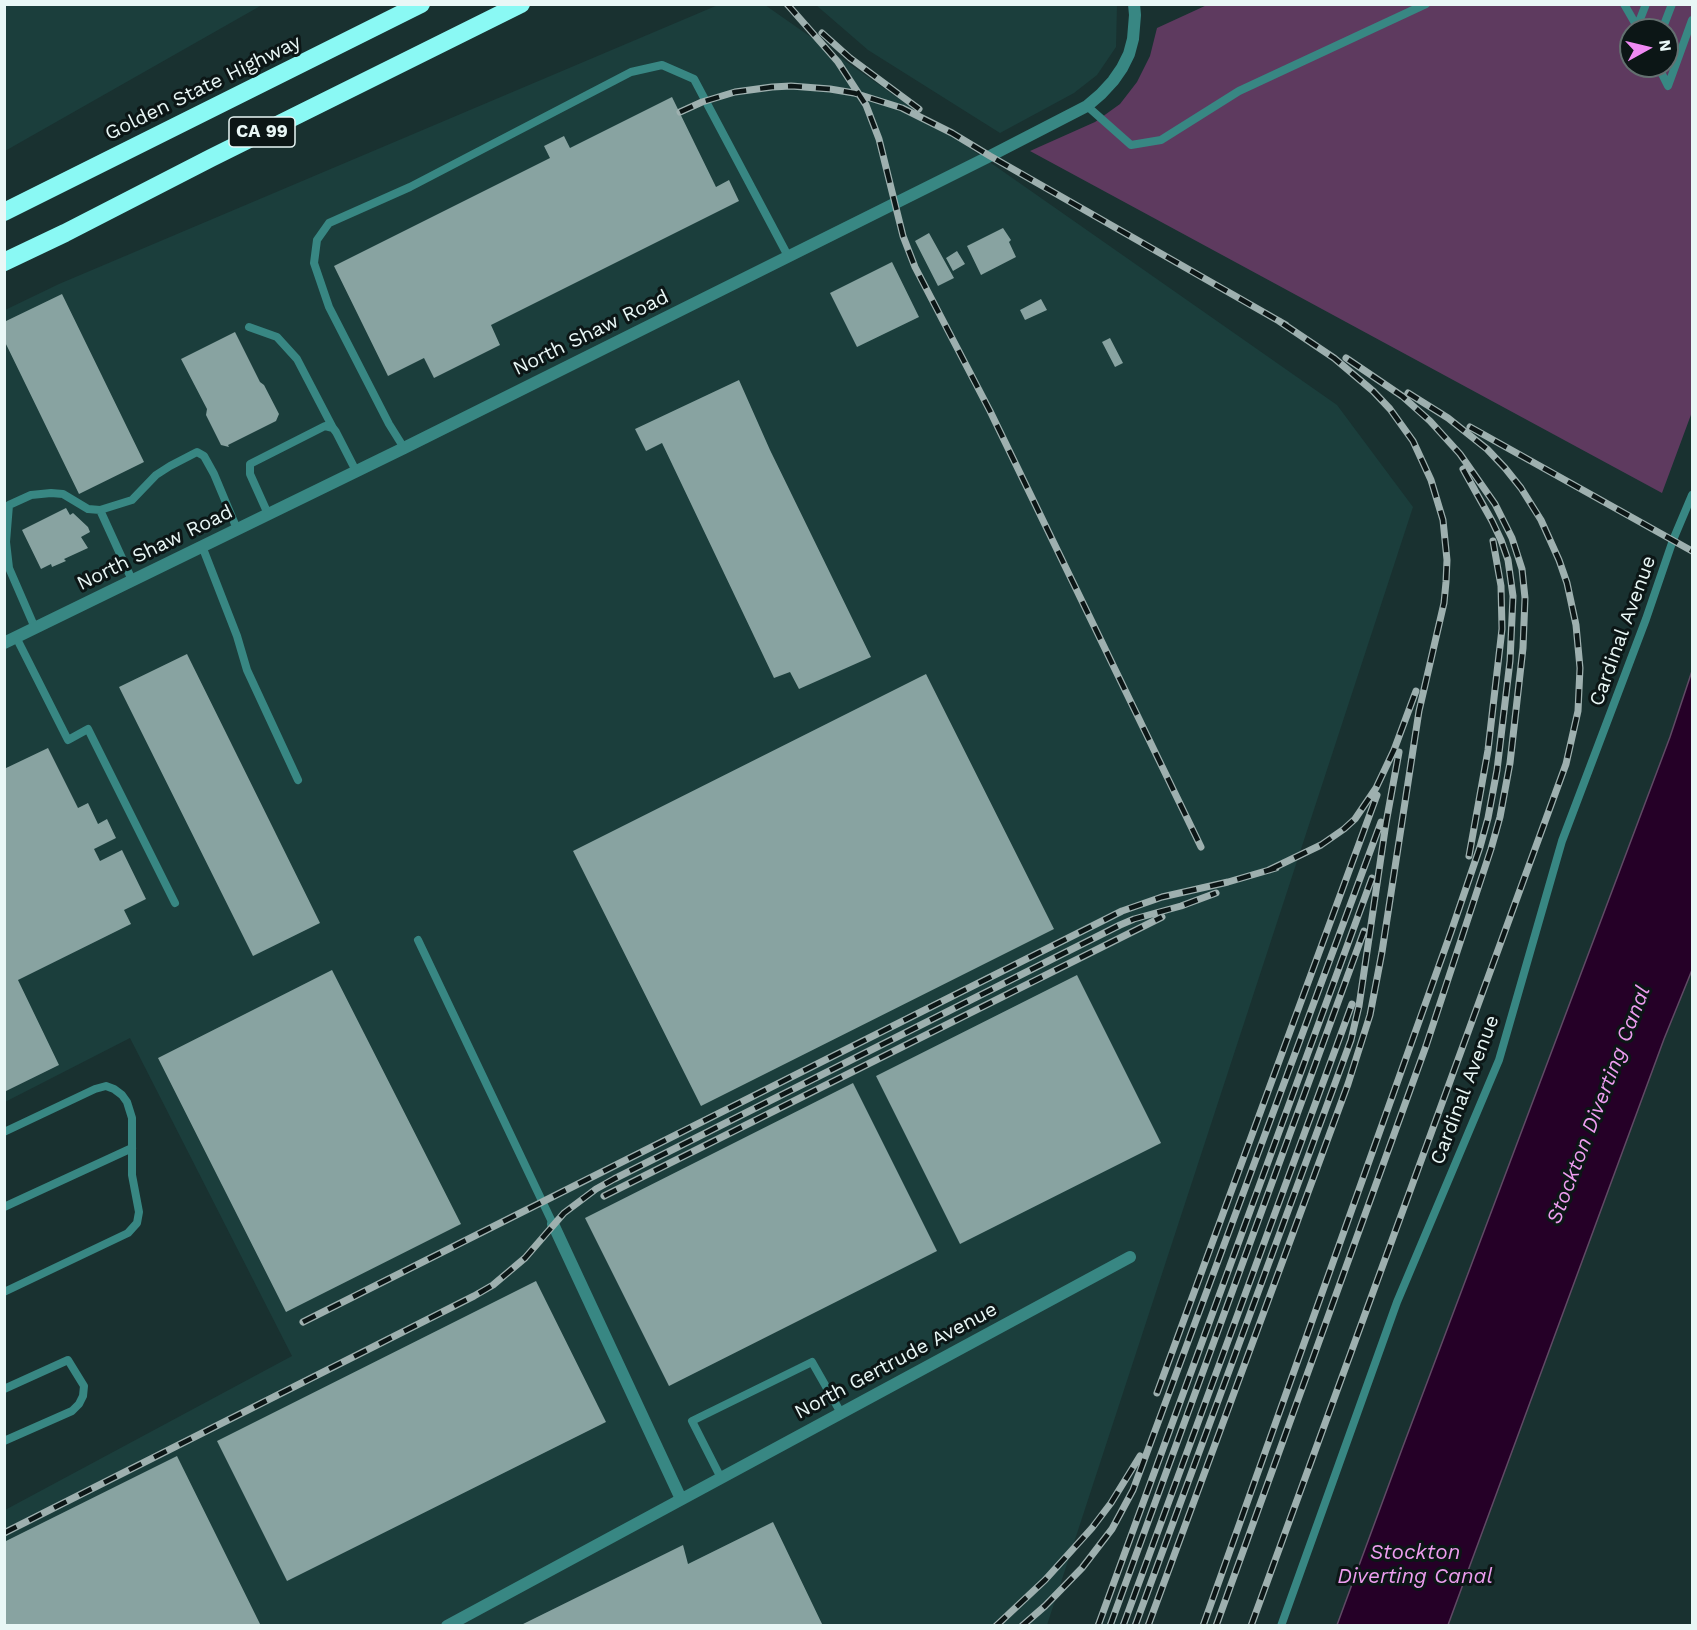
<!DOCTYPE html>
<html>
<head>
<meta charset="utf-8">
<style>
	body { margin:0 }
	#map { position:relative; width:1697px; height:1630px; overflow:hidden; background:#193130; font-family:"Work Sans",sans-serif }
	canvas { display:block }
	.frame { position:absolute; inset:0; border:6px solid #e9f7f6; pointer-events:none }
	.north { position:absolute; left:1619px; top:18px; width:60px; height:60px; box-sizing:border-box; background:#0c1616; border:2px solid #647070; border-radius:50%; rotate:82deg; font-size:16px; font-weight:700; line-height:24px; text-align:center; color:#e9f7f6 }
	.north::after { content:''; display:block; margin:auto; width:21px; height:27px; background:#f18af4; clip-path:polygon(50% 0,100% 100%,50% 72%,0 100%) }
</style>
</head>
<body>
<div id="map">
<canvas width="1697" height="1630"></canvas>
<div class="frame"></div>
<div class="north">N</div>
</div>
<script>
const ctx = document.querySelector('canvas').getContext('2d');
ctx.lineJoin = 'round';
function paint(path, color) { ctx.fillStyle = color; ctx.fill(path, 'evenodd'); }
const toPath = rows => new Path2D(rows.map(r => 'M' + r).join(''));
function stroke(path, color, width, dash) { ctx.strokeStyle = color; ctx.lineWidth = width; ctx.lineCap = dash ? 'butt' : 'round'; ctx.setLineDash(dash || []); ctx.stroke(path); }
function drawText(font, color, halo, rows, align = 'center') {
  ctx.font = font + ' "Work Sans",sans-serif'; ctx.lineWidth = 6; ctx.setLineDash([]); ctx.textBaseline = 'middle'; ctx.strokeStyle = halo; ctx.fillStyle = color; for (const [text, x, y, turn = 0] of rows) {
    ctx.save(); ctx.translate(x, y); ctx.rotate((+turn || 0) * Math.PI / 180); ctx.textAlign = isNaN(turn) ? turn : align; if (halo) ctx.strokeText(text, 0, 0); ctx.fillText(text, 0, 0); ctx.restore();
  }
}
paint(toPath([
	[5,4,262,4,262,5,5,151],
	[718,5,765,5,1337,405,1413,507,1047,1625,5,1625,5,1510,292,1356,130,1038,5,1102,5,310,59,284],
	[816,5,1117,5,1116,47,1097,75,1074,93,1000,133,868,50]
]), '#1b3e3c');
paint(toPath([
	[1207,5,1692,5,1692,412,1662,493,1030,151,1095,122,1120,104,1137,82,1150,56,1157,28],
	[1631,30,1667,30,1667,66,1631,66]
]), '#5e3a5f');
const water = toPath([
	[1692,671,1692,970,1664,1039,1448,1625,1337,1625,1402,1449,1670,737,1692,671]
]);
paint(water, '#250027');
stroke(water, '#604a65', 1.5);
paint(toPath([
	[672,97,716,187,729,180,739,201,491,325,500,345,434,378,424,358,388,376,334,266,550,158,544,146,564,136,570,148],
	[1003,228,1011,240,1009,242,1016,257,981,275,967,246],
	[929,233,954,278,938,286,915,241],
	[957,251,965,264,953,271,946,258],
	[892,262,919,317,857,347,830,293],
	[62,294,144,462,79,494,4,340,4,322],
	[1041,299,1047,310,1025,320,1020,310],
	[235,332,260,382,264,385,279,414,276,421,228,445,229,447,221,445,206,415,207,409,181,359],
	[1110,338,1123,363,1115,367,1102,342],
	[739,380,770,450,871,657,799,689,790,672,774,678,662,443,646,451,635,429],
	[66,508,70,515,73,513,88,527,90,532,81,537,88,548,64,559,66,561,52,567,51,564,41,569,22,530],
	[187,654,320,923,253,956,119,687],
	[926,674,1054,929,701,1106,573,851],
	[48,748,78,808,88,803,98,824,107,819,116,838,94,849,100,861,122,850,146,899,124,910,131,924,18,980,59,1065,4,1092,4,769],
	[332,970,461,1224,286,1312,158,1058],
	[1077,975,1161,1143,960,1244,876,1076],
	[853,1083,937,1251,669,1386,585,1218],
	[536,1281,606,1422,287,1581,217,1441],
	[177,1456,261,1626,4,1626,4,1542],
	[773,1522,823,1626,519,1626,683,1545,688,1564]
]), '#88a3a1');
stroke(toPath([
	[1624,4,1639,30],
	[1637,27,1646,4],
	[1662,30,1672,4],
	[1658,66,1668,86,1692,20],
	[1087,106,1131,145,1161,140,1239,91,1426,4],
	[249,327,277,337,297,359,333,428],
	[404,448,389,424,329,307,314,263,317,240,329,223,410,187,631,72,662,65,694,79,788,256],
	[100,510,132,580],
	[268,514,250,474,250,464,325,426,333,428,336,432,356,471],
	[202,546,237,636,247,670,298,780],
	[35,628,9,568,6,542,9,505,31,495,51,493,63,494,88,509,100,510,132,500,156,475,170,466,197,452,204,456,214,474,237,529],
	[16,637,68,740,88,729,175,903],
	[418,940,553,1224],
	[4,1132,95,1089,106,1086,114,1089,122,1095,127,1102,132,1118,132,1175,139,1212,137,1223,128,1233,4,1292],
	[4,1207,132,1148],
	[4,1389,68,1360,84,1386,83,1396,79,1404,72,1411,4,1441],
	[721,1478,692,1421,812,1362,841,1413],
	[1281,1626,1397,1302,1499,1060,1562,841,1646,619,1673,540,1692,495]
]), '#388783', 8);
stroke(toPath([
	[4,643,404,448,990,156,1087,106,1101,94,1113,81,1122,68,1129,54,1133,39,1135,15,1134,4],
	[553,1224,681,1499],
	[447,1626,1130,1257]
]), '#388783', 12);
stroke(toPath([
	[4,212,421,4],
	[4,262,65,233,211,158,521,4]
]), '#8af9f4', 18);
const rail = toPath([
	[787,4,838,62,866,105,879,139,903,236,915,267,990,411,1201,847],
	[822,33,850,58,919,109],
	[680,112,702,102,735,92,772,87,791,86,830,89,854,93,902,108,952,133,990,156,1286,325],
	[1470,427,1692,551],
	[1469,856,1488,750,1502,629,1501,586,1493,541],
	[1269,870,1321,845,1344,829,1355,819,1376,788,1394,750,1416,691],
	[604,1196,1162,917],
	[303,1322,1122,911,1162,897,1228,882,1276,868],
	[1157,1393,1377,795],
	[4,1533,474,1296,493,1285,525,1258,564,1213,596,1189,614,1179,1120,925,1134,919,1181,906,1216,893],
	[996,1626,1045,1580,1092,1528,1111,1503,1140,1456],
	[1022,1626,1045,1606,1082,1568,1112,1529,1133,1490,1381,822],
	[1098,1626,1372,878],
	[1110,1626,1364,931],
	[1123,1626,1352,1004],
	[1135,1626,1351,1040,1359,1006,1386,823,1399,752],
	[1148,1626,1348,1084,1370,1015,1382,952,1419,711,1444,603,1446,582,1447,560,1443,520,1431,480,1413,441,1390,409,1373,391,1334,358,1279,321],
	[1203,1626,1451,932,1480,847,1488,818,1497,770,1510,661,1513,596,1508,560,1501,540,1492,521,1463,469],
	[1216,1626,1426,1046,1491,849,1500,817,1510,763,1523,648,1525,598,1522,569,1512,538,1495,504,1460,454,1430,421,1402,396,1346,358],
	[1251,1626,1566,764,1578,711,1580,668,1576,625,1567,583,1559,560,1541,520,1521,488,1505,468,1487,449,1448,418,1408,393]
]);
stroke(rail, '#9eb0af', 7);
stroke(rail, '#0c1616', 4.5, [14]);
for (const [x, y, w] of [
	[262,132,66]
]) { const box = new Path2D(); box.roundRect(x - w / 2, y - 15, w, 30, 4.5); ctx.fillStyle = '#0c1616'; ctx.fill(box); stroke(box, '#e9f7f6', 1.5); }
drawText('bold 18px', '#e9f7f6', null, [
	["CA 99",262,132]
]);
drawText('20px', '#e9f7f6', '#0c1616', [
	["Golden State Highway",203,88,-26],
	["North Shaw Road",591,333,-26],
	["North Shaw Road",155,548,-26],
	["Cardinal Avenue",1623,631,-70],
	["Cardinal Avenue",1465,1090,-69],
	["North Gertrude Avenue",896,1361,-28]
]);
drawText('italic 21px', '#ed9def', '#0c1616', [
	["Stockton Diverting Canal",1599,1105,-69],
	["Stockton",1415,1553],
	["Diverting Canal",1415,1577]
]);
</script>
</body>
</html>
